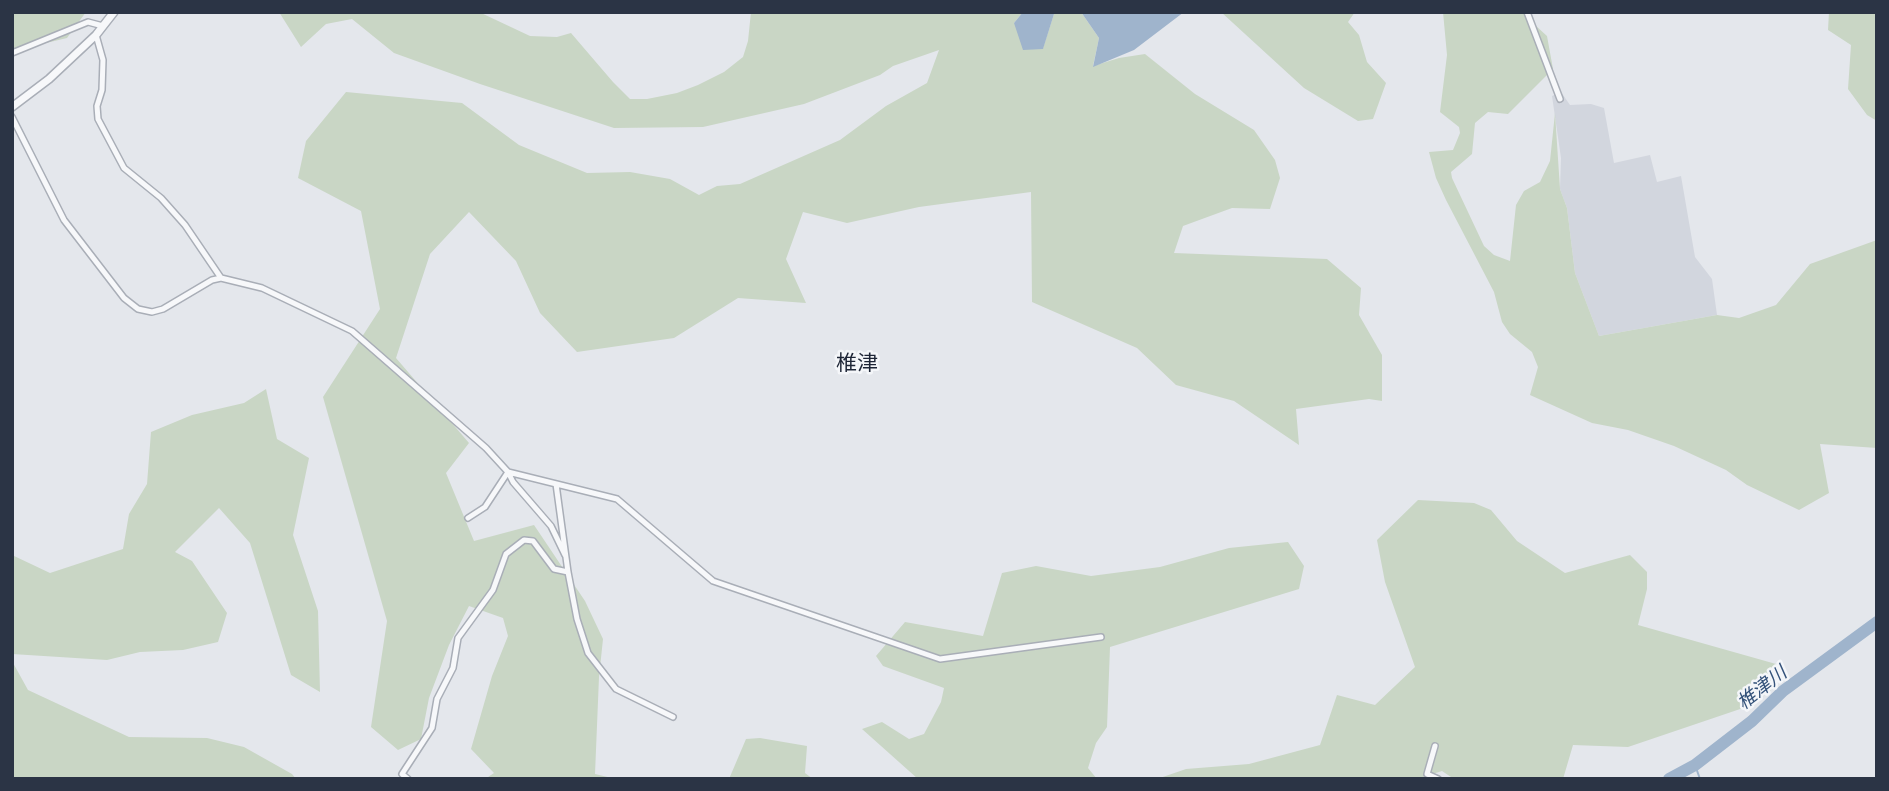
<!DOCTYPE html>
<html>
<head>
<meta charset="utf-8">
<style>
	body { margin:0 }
	#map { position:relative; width:1889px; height:791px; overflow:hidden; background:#e4e7ec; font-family:"Public Sans",sans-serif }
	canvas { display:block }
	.frame { position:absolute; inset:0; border:14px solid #2b3445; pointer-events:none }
</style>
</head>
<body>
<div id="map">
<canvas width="1889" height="791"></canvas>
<div class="frame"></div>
</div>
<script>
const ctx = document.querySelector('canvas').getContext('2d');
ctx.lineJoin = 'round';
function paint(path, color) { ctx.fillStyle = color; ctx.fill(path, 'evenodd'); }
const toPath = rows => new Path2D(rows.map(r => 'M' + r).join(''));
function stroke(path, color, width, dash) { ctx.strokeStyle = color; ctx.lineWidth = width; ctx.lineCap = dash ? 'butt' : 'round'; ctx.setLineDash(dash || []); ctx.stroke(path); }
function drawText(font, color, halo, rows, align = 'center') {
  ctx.font = font + ' "Public Sans","Noto Sans JP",sans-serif'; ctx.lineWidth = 5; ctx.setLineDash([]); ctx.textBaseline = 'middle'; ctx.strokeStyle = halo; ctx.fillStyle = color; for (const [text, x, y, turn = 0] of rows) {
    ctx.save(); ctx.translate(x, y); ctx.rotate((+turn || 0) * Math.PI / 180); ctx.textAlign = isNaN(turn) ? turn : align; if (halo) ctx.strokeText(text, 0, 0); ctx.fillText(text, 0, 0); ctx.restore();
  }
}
paint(toPath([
	[1561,92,1570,105,1591,104,1604,108,1614,163,1650,155,1657,182,1681,176,1695,257,1712,279,1717,315,1599,336,1575,273,1567,208,1560,189,1561,158,1552,96]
]), '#d2d6de');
paint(toPath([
	[12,12,86,12,67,38,12,51],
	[279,12,479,12,530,36,557,37,571,33,613,82,630,99,647,99,677,93,698,85,724,72,743,57,748,41,751,12,1023,12,1014,23,1043,48,1054,14,1081,12,1099,38,1093,66,1119,58,1145,54,1195,94,1254,130,1275,160,1280,178,1270,209,1232,208,1183,226,1174,253,1327,259,1361,288,1359,315,1382,355,1382,401,1369,399,1296,409,1299,445,1234,401,1176,385,1137,348,1032,302,1031,192,919,207,847,223,803,212,786,259,806,303,738,298,674,338,577,352,540,313,516,261,469,212,430,254,396,358,469,443,446,473,474,541,534,525,585,601,603,639,599,677,595,774,616,779,485,779,494,773,471,749,492,676,508,636,503,618,469,606,449,645,429,698,421,739,398,750,371,727,387,621,323,397,380,309,361,211,298,178,306,141,346,92,462,103,519,145,587,173,630,172,670,179,699,195,717,186,740,184,840,140,886,106,927,83,939,50,893,66,880,75,804,104,703,127,614,128,480,84,394,53,352,19,326,24,301,47],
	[1221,12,1355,12,1348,22,1359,35,1367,62,1386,83,1373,119,1358,121,1304,88],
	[1443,12,1524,12,1524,15,1547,36,1553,69,1508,114,1488,112,1475,123,1472,154,1451,172,1452,178,1484,246,1494,255,1510,261,1516,205,1524,191,1540,182,1550,161,1555,113,1560,189,1567,208,1575,273,1599,336,1717,315,1739,318,1776,305,1810,264,1877,240,1877,448,1820,444,1829,493,1799,510,1747,485,1726,470,1674,446,1628,430,1592,423,1530,395,1538,367,1532,352,1510,334,1502,322,1494,292,1446,200,1436,178,1429,152,1453,150,1460,133,1459,127,1440,112,1447,55],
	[1829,12,1877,12,1877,121,1867,115,1848,89,1851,45,1828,30],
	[266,389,277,439,309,458,293,535,318,611,320,692,291,675,250,543,219,508,175,552,192,561,227,613,218,642,183,650,140,652,107,660,12,654,12,555,50,573,123,549,129,514,147,484,151,432,192,415,244,403],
	[1418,500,1474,503,1491,510,1517,541,1565,573,1630,555,1647,572,1647,589,1638,625,1776,664,1771,690,1752,705,1628,747,1573,745,1563,779,1454,779,1442,771,1417,779,1157,779,1186,769,1249,764,1320,745,1337,695,1375,705,1415,667,1385,582,1377,540],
	[1288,542,1304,566,1299,589,1110,647,1107,727,1096,743,1088,768,1097,779,918,779,862,729,882,722,909,739,924,734,941,702,944,688,883,666,876,656,905,622,983,636,1002,573,1036,566,1091,576,1160,567,1229,548],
	[12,661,28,690,129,737,207,738,244,747,292,774,296,779,12,779],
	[760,738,807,746,805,773,813,779,729,779,746,739]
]), '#c9d6c5');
paint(toPath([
	[1023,12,1068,12,1054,14,1043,49,1023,50,1014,23],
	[1081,12,1184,12,1134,50,1093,67,1099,38]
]), '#9fb4cc');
stroke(toPath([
	[1695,765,1700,779]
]), '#9fb4cc', 2);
stroke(toPath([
	[1669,779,1695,765,1752,721,1783,691,1877,622]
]), '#9fb4cc', 12);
const minor = toPath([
	[1527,12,1560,99],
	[96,35,103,60,102,90,97,106,98,119,124,168,161,198,185,225,221,278],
	[12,53,88,22,103,26],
	[12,117,64,220,124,298,138,309,152,312,163,309,212,280,221,278,262,288,352,331,486,448,508,472,617,499,713,581,940,659,1101,637],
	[508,472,513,482,551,526,565,555],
	[556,484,568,572,577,619,588,653,616,689,673,717],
	[468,518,485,507,508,472],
	[1435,746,1427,774,1438,779],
	[408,779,402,774,432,728,437,699,453,668,458,638,493,590,506,554,524,540,533,541,554,569,568,572]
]);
const tertiary = toPath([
	[12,107,49,79,96,35,114,12]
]);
stroke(minor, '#a9aeb7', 8);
stroke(tertiary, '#a9aeb7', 10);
stroke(minor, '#f7f8fa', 5);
stroke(tertiary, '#f7f8fa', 7);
drawText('italic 19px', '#34527a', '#f4f6f9', [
	["椎津川",1762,688,-38]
]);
drawText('21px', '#1d2536', '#f4f6f9', [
	["椎津",857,364]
]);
</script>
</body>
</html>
